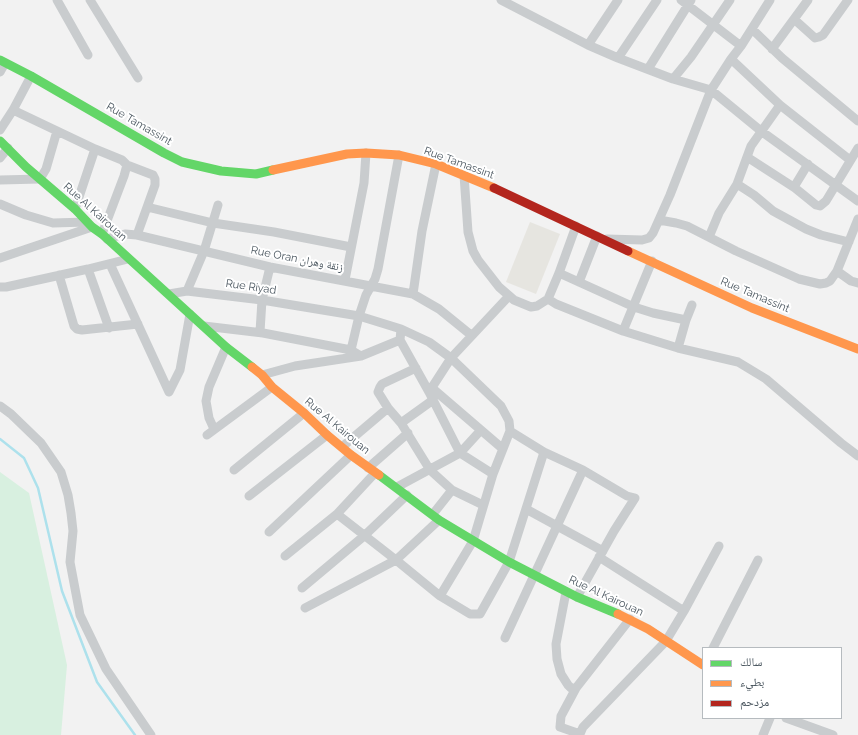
<!DOCTYPE html>
<html>
<head>
<meta charset="utf-8">
<style>
	body { margin:0 }
	#map { position:relative; width:858px; height:735px; overflow:hidden; background:#f2f2f2; font-family:Raleway,"Noto Naskh Arabic",sans-serif }
	canvas { display:block }
	.legend { position:absolute; left:702px; top:647px; width:140px; height:72px; box-sizing:border-box; background:#fff; border:1px solid #b6bbbf; margin:0; padding:5px 7px; list-style:none; font-size:12px; color:#49555e }
	.legend li { display:flex; align-items:center; gap:8px; height:20px }
	.legend b { width:20px; border:1px solid #b6bbbf }
</style>
</head>
<body>
<div id="map">
<canvas width="858" height="735"></canvas>
<ul class="legend">
<li><b style="height:5px;background:#63d668"></b>سالك</li>
<li><b style="height:5px;background:#ff974d"></b>بطيء</li>
<li><b style="height:5px;background:#b3261e"></b>مزدحم</li>
</ul>
</div>
<script>
const ctx = document.querySelector('canvas').getContext('2d');
ctx.lineJoin = 'round';
function paint(path, color) { ctx.fillStyle = color; ctx.fill(path, 'evenodd'); }
const toPath = rows => new Path2D(rows.map(r => 'M' + r).join(''));
function stroke(path, color, width, dash) { ctx.strokeStyle = color; ctx.lineWidth = width; ctx.lineCap = dash ? 'butt' : 'round'; ctx.setLineDash(dash || []); ctx.stroke(path); }
function drawText(font, color, halo, rows, align = 'center') {
  ctx.font = font + ' Raleway,"Noto Naskh Arabic",sans-serif'; ctx.lineWidth = 4; ctx.setLineDash([]); ctx.textBaseline = 'middle'; ctx.strokeStyle = halo; ctx.fillStyle = color; for (const [text, x, y, turn = 0] of rows) {
    ctx.save(); ctx.translate(x, y); ctx.rotate((+turn || 0) * Math.PI / 180); ctx.textAlign = isNaN(turn) ? turn : align; if (halo) ctx.strokeText(text, 0, 0); ctx.fillText(text, 0, 0); ctx.restore();
  }
}
paint(toPath([
	[530,222,560,234,536,294,506,282]
]), '#e6e5e0');
paint(toPath([
	[0,472,29,493,67,665,61,735,0,735]
]), '#d8f0e0');
stroke(toPath([
	[0,439,24,458,38,488,62,591,97,682,135,735]
]), '#ade1ec', 2.5);
stroke(toPath([
	[57,0,88,55],
	[90,0,138,78],
	[501,0,588,45,618,58,673,79,711,90,761,131,858,201],
	[681,0,741,46],
	[795,20,815,38,819,37,823,35,848,0],
	[752,29,782,58,858,121],
	[588,45,618,0],
	[772,49,808,0],
	[618,58,657,0],
	[731,59,780,105,850,160],
	[648,69,691,0],
	[0,72,5,63],
	[673,79,691,57,730,0],
	[13,110,95,149,122,160,127,165,124,176,102,234],
	[0,130,13,110,31,76],
	[747,157,795,188,816,205,820,206,826,201,858,148],
	[0,158,8,148],
	[127,165,153,175,155,179,155,185,137,235],
	[464,175,468,232,473,251,478,260,499,287,514,300,531,307,537,306,548,299,559,273,576,226],
	[0,180,40,179,46,169,57,131],
	[737,184,754,195,773,211,806,229,821,235,849,242],
	[794,187,808,164],
	[0,204,26,215,53,223,87,222],
	[147,207,213,223,274,232,351,247],
	[75,209,95,149],
	[659,220,676,223,687,226,736,251,799,279,820,284,826,283,830,281,837,271,858,219],
	[709,237,719,213,737,184,751,146,780,105],
	[107,239,125,234,137,235,270,267,413,294,439,309,471,335],
	[607,239,642,240,649,238,653,233,670,195,711,90,731,59,741,46,770,0],
	[0,258,92,227],
	[110,264,169,392],
	[88,269,109,328],
	[837,271,851,281,858,283],
	[559,273,634,307,653,313,686,320],
	[59,275,74,326,77,329,82,330,138,324],
	[345,280,364,183,366,153],
	[579,282,597,236],
	[0,287,6,287,88,269,128,259],
	[187,291,204,251,218,205],
	[169,294,187,291,262,300,359,316,401,329,429,342,451,358,501,406,509,421,510,431,493,474,473,541,440,596],
	[413,294,422,231,436,164],
	[548,299,556,304,623,331,678,348,738,362,766,379,841,443,858,456],
	[204,326,263,333,351,350,361,356],
	[401,329,400,340,429,392,460,453,493,474],
	[623,331,652,261],
	[260,332,262,300,270,267],
	[678,348,686,320,692,305],
	[351,350,359,316,366,295,375,279,378,269,399,155],
	[416,368,382,384,380,387,378,392,388,408,401,423,430,470,452,490,483,505],
	[262,375,295,366,361,356,400,340],
	[432,388,503,449],
	[169,392,180,370,190,314],
	[429,392,451,358,509,296],
	[0,406,11,414,41,443,61,472,68,495,71,513,73,531,70,562,80,615,106,669,151,735],
	[401,423,433,400],
	[214,429,209,418,206,401,209,387,226,347],
	[510,431,544,452,583,470,627,496,635,498,614,531,577,597],
	[207,435,272,387],
	[342,447,388,408],
	[368,468,408,433],
	[234,470,304,413],
	[397,487,460,453,481,430],
	[249,496,327,435],
	[526,509,603,551],
	[433,514,452,490],
	[439,520,396,560,440,596,470,614,480,614,509,562,544,452],
	[269,532,351,455],
	[285,556,337,514,375,473],
	[599,557,684,611],
	[302,588,364,536,407,495],
	[566,592,556,644,557,659,561,674,568,685,571,688,576,688,630,619],
	[305,608,396,560,337,514],
	[505,638,583,470],
	[713,648,758,560],
	[576,688,561,716,560,727,580,734,583,727,666,641,684,611,719,546],
	[786,718,833,735],
	[763,735,770,718]
]), '#c9ccce', 9);
stroke(toPath([
	[0,60,31,76,164,153,182,162,221,171,256,174,273,170],
	[0,141,26,167,75,209,92,227,102,234,226,347,252,367],
	[379,475,439,520,509,562,577,597,618,614]
]), '#63d668', 9);
stroke(toPath([
	[273,170,347,154,366,153,399,155,436,164,494,188],
	[628,251,752,308,858,349],
	[252,367,262,375,272,387,304,413,327,435,351,455,379,475],
	[618,614,648,629,703,665]
]), '#ff974d', 9);
stroke(toPath([
	[494,188,628,251]
]), '#b3261e', 9);
drawText('11px', '#49555e', '#fff', [
	["Rue Tamassint",139,124,30],
	["Rue Tamassint",459,163,20],
	["Rue Al Kairouan",95,212,42],
	["Rue Oran زنقة وهران",297,259,11],
	["Rue Riyad",251,287,8],
	["Rue Tamassint",755,295,23],
	["Rue Al Kairouan",337,426,40],
	["Rue Al Kairouan",606,596,25]
]);
</script>
</body>
</html>
